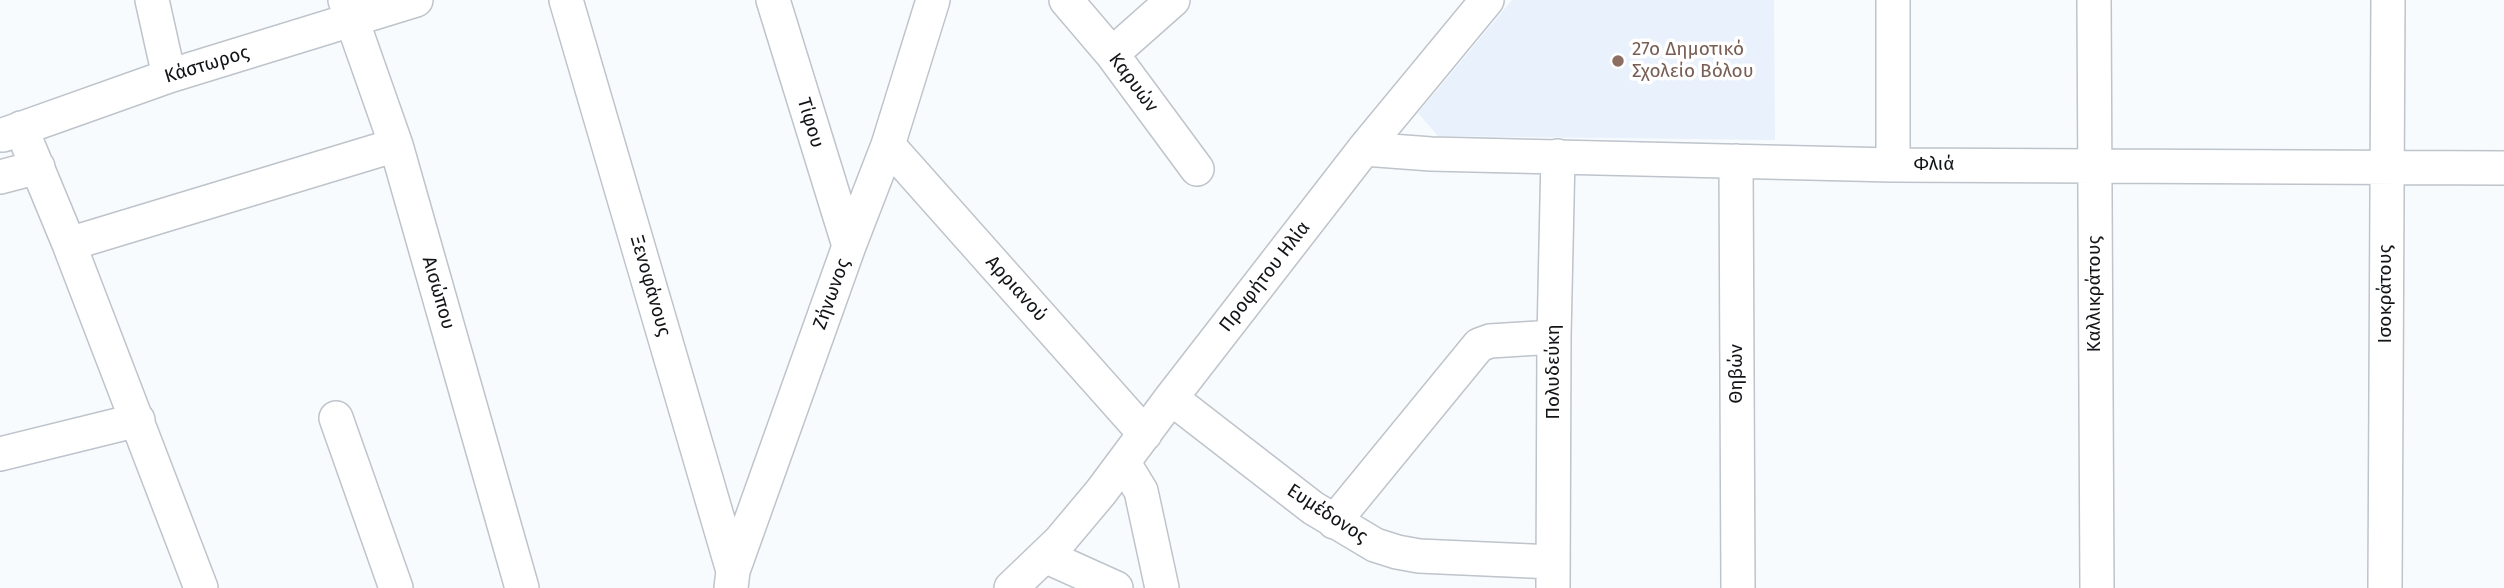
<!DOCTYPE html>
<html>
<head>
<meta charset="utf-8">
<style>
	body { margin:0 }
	canvas { display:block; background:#f8fbfe }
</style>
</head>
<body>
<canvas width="2504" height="588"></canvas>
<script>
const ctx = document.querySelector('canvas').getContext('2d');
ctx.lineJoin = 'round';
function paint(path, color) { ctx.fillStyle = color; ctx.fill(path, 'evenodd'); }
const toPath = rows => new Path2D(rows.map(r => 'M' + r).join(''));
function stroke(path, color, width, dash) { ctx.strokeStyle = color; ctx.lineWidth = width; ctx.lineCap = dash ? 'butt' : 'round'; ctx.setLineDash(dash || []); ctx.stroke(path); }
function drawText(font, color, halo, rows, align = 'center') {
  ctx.font = font + ' "Fira Sans",sans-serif'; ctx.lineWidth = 7; ctx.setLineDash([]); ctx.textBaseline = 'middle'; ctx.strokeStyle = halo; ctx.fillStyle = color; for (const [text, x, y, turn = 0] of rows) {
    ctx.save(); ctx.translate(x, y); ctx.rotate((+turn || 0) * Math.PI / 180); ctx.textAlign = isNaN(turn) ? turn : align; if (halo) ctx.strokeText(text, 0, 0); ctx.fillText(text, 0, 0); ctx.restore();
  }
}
paint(toPath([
	[1512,0,1774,0,1775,140,1438,136,1418,113]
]), '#e9f1fc');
const minor = toPath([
	[152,0,169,76],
	[345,0,396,145,522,588],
	[566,0,733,571],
	[773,0,849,246],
	[1066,0,1112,54,1197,169],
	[2094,0,2097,588],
	[1112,54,1173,0],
	[21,128,69,244,201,588],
	[3,135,169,76,416,0],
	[888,145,1145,434],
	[1364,149,1431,154,1893,165,2504,168],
	[1736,161,1738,588],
	[1893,165,1893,0],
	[0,177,38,167],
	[69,244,396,145],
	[1171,398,1313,508,1375,545,1397,552,1419,556,1553,562],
	[336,418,396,588],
	[0,454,138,420],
	[1124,463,1141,491,1162,588],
	[1334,522,1479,345,1490,341,1554,337],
	[1045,556,1116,588],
	[731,588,733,571,849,246,888,145,933,0],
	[1011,588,1059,542,1101,492,1171,398,1364,149,1487,0],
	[1553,588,1554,337,1558,156],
	[2385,588,2388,0]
]);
stroke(minor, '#bec4cb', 36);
stroke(minor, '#fff', 33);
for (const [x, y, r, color] of [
	[1618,61,7,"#8d6e63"]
]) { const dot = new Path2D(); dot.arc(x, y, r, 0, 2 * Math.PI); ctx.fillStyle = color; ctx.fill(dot); stroke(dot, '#fff', 2.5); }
drawText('19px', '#785e54', '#fff', [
	["27ο Δημοτικό",1632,50],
	["Σχολείο Βόλου",1632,72]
], 'left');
drawText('19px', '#121417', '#fff', [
	["Κάστωρος",207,65,-17],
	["Καρυών",1133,83,53],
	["Τίφου",810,123,73],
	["Φλιά",1934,165],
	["Προφήτου Ηλία",1265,277,-52],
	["Ξενοφάνους",650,286,74],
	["Αρριανού",1016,289,48],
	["Αισώπου",438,293,74],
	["Ζήνωνος",832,294,-70],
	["Καλλικράτους",2095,294,-90],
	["Ισοκράτους",2386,294,-90],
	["Πολυδεύκη",1554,372,-90],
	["Θηβών",1737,374,-90],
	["Ευμέδονος",1327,514,33]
]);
</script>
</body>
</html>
